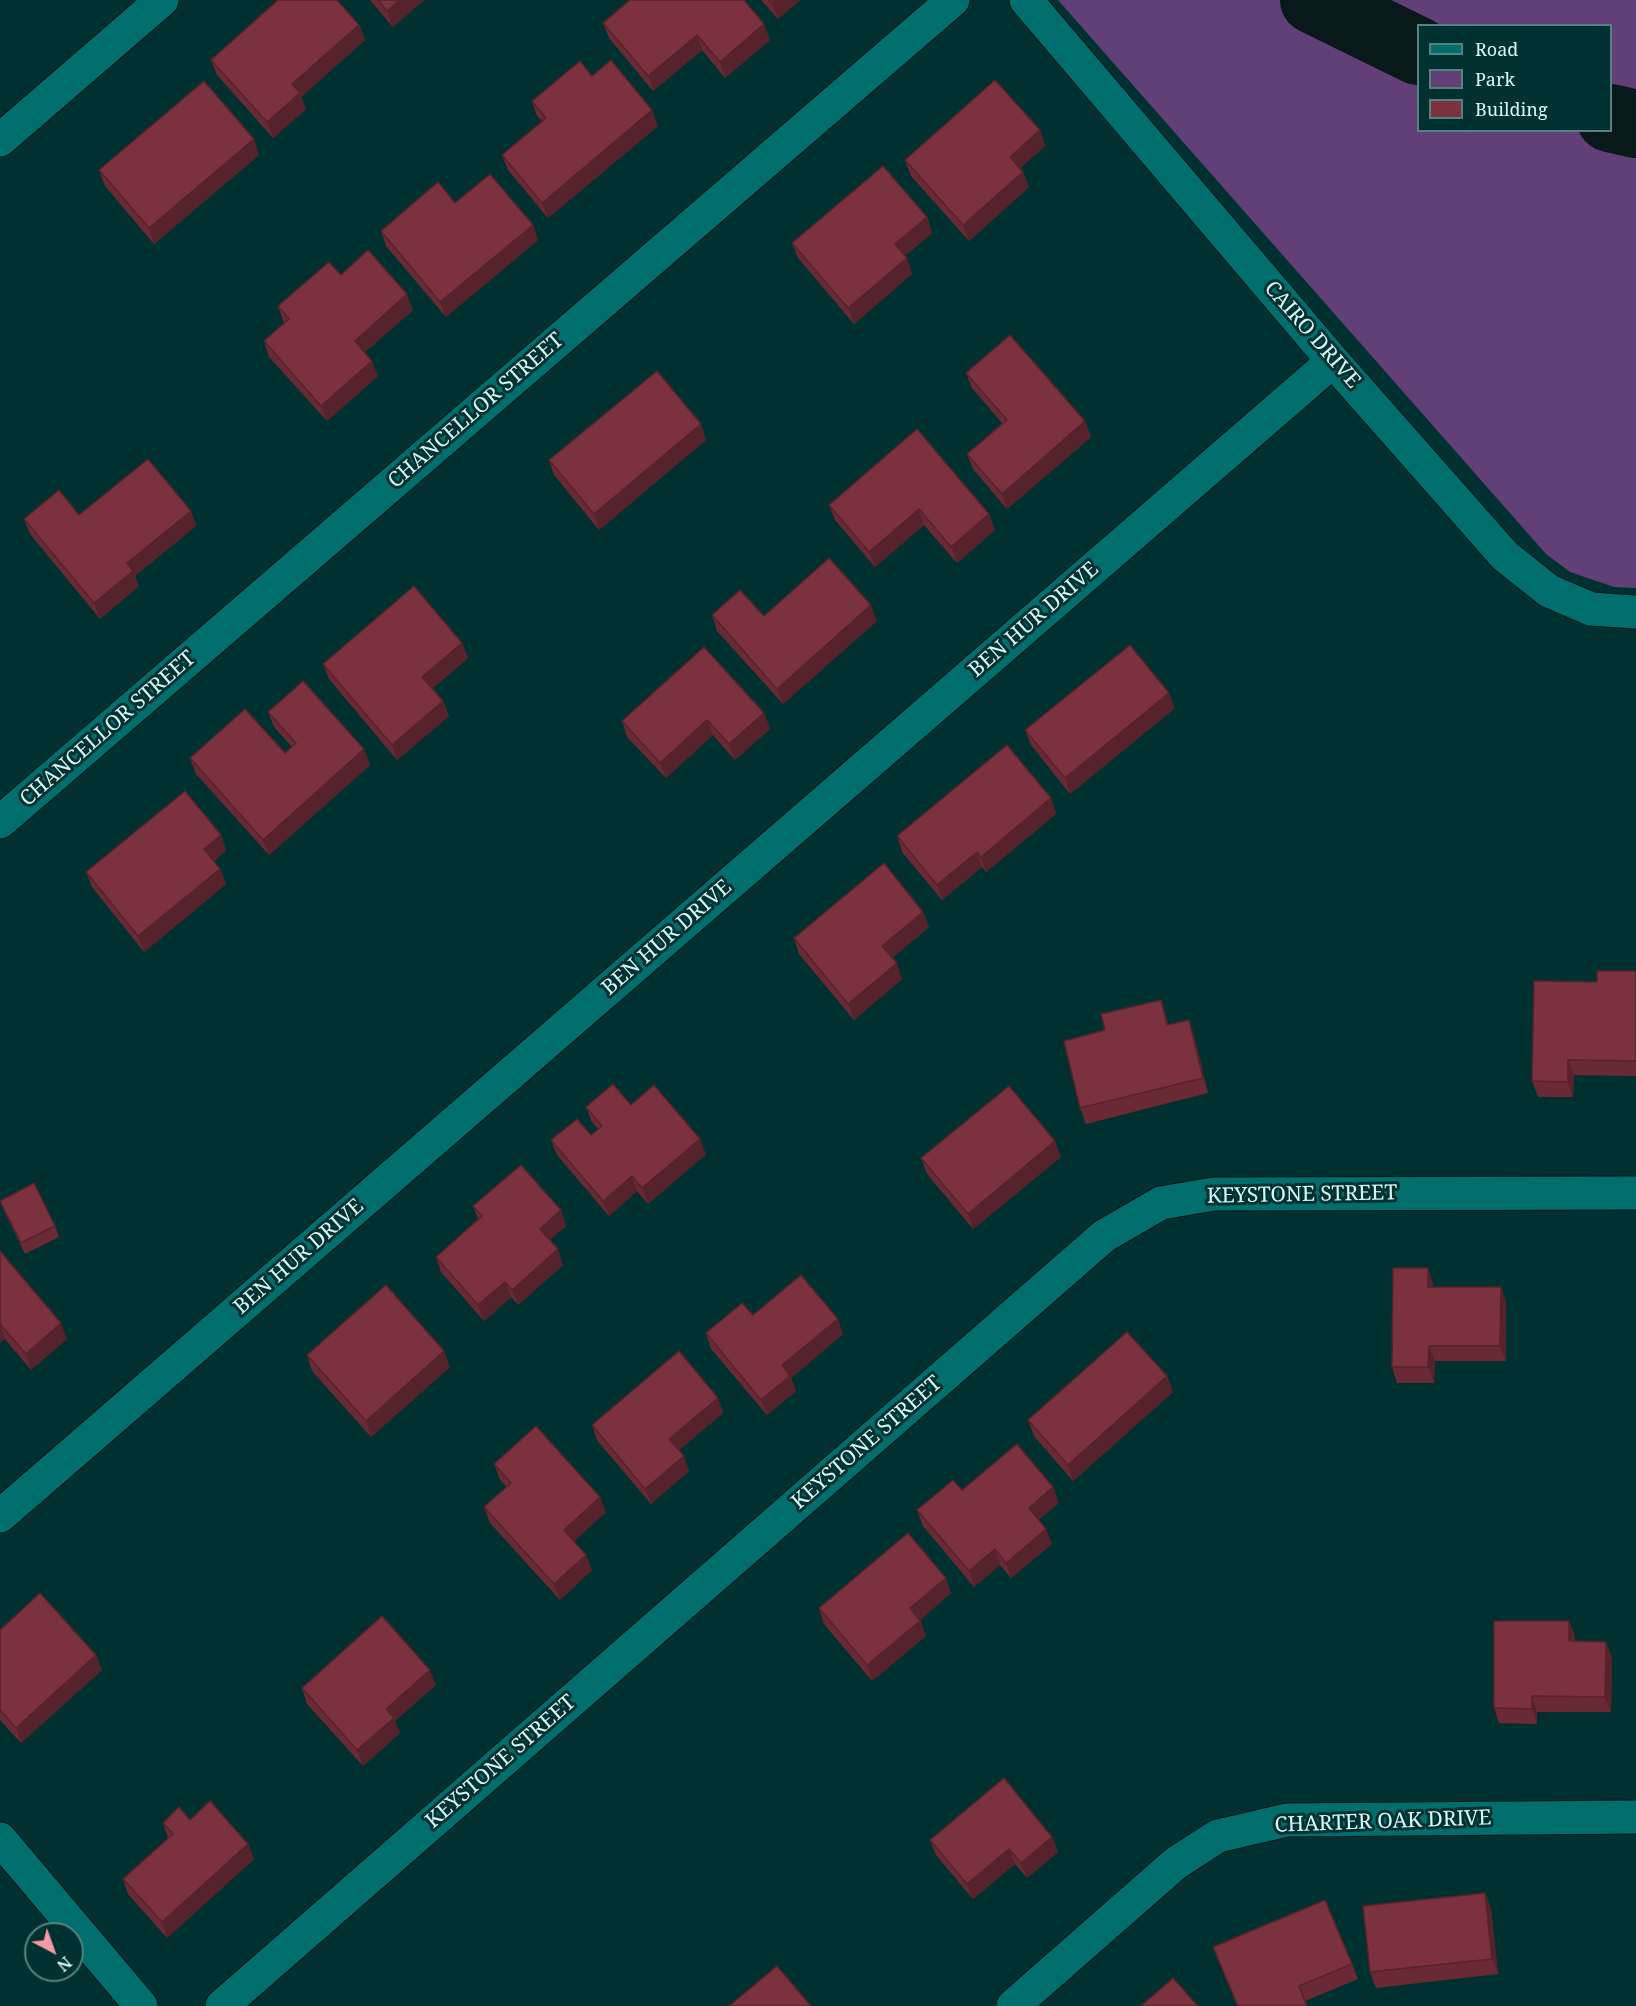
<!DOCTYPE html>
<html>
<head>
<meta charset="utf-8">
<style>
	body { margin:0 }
	#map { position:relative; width:1636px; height:2006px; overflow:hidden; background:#003130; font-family:"Noto Serif",serif }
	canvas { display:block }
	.legend { position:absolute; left:1417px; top:24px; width:195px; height:108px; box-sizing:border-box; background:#003130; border:2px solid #548281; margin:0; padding:8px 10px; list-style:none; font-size:18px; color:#d3fcfa }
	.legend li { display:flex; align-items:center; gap:12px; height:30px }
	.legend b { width:30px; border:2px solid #548281 }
	.north { position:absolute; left:24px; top:1922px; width:60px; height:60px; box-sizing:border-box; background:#003130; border:2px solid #548281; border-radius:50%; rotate:139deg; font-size:16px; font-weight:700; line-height:24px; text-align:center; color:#d3fcfa }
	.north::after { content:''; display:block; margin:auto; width:21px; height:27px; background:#f49aa5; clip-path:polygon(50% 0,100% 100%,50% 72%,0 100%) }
</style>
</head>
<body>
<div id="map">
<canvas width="1636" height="2006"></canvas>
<ul class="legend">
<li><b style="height:8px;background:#006e6c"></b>Road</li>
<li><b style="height:16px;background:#633f77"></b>Park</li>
<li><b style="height:16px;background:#7b313e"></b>Building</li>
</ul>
<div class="north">N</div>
</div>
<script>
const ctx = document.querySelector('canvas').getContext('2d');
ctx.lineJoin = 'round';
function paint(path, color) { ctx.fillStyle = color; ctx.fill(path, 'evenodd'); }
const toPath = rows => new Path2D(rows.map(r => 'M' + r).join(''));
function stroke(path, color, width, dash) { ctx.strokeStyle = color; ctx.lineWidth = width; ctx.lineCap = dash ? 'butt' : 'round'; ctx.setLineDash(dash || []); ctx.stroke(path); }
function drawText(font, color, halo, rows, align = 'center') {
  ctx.font = font + ' "Noto Serif",serif'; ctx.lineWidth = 6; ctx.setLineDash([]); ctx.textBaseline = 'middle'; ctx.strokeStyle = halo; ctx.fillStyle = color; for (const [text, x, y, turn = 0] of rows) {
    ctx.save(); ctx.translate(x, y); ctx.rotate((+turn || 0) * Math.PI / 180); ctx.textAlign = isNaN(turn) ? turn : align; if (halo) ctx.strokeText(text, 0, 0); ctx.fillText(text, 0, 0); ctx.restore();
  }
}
paint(toPath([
	[1058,0,1636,0,1636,588,1614,587,1570,572,1546,554],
	[1418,26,1610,26,1610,130,1418,130]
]), '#633f77');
stroke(toPath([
	[1314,0,1418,51],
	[1610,118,1636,124]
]), '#091818', 68);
const minor = toPath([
	[1026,0,1333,361,1505,556,1549,591,1591,609,1636,612],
	[0,140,162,0],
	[0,822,953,0],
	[0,1516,1333,361],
	[0,1839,141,2006],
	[222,2006,1104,1236,1161,1203,1214,1194,1636,1193],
	[1013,2006,1176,1863,1218,1836,1287,1820,1636,1817]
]);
stroke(minor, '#001716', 35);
stroke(minor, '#006e6c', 33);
paint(toPath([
	[370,0,424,0,393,27],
	[761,0,800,0,778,19],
	[603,23,770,40,725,78,702,50,653,91,609,38],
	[359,25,365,40,301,97,306,109,273,138,217,75,211,60],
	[592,76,658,126,548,218,508,170,502,155,542,121,537,116,532,101],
	[1040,130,1045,146,1020,168,1023,172,1029,187,969,241,911,176,905,160],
	[259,155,154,244,105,186,99,170],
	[455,203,533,225,538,240,446,317,386,246,381,231],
	[927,217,932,233,905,256,907,258,912,274,854,324,798,258,792,243],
	[278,306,413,310,365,352,378,376,327,421,269,357,264,341,284,323],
	[966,373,1085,421,1091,437,1007,509,973,469,967,454,1002,423,972,388],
	[701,424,706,440,599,530,554,475,549,460],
	[829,505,989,514,995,530,957,563,924,525,875,567,835,520],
	[191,511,196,526,135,576,139,586,100,619,30,534,24,519,79,515],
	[712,615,764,616,877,621,783,704,717,631],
	[462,643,468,658,433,688,443,701,449,716,397,760,329,679,323,664],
	[1175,708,1070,794,1031,745,1025,730],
	[268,712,364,749,370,765,269,855,196,774,190,758,285,753,292,747,274,727],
	[764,713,770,729,735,760,713,735,666,778,627,737,622,721],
	[1051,798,1056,814,986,872,982,867,942,900,902,852,897,836],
	[221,835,226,850,214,861,220,869,226,884,144,952,92,887,86,872],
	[923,912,929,927,892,958,902,979,854,1020,799,954,794,938],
	[1636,971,1636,1076,1574,1075,1573,1097,1538,1097,1532,1081,1597,982],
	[1161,1000,1168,1024,1194,1035,1208,1093,1086,1124,1080,1108,1105,1030],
	[631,1105,706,1154,648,1204,637,1191,609,1216,557,1155,551,1140,591,1135,598,1129,592,1122,586,1107],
	[1061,1157,973,1229,927,1174,921,1158],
	[0,1201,55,1226,59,1237,25,1254,4,1211],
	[473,1206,561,1210,566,1226,550,1240,563,1265,518,1305,511,1297,484,1321,441,1272,436,1257,478,1219],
	[0,1251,67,1339,31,1370,5,1339,0,1343],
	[1428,1268,1433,1284,1433,1287,1501,1287,1506,1303,1506,1361,1435,1361,1434,1383,1397,1383,1392,1367],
	[753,1315,843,1334,791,1378,796,1391,767,1415,711,1349,706,1333],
	[307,1355,450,1367,371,1437,312,1371],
	[1167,1376,1173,1392,1073,1481,1034,1436,1028,1420],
	[718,1398,723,1413,679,1450,689,1471,651,1504,597,1440,592,1425],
	[494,1464,606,1512,574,1541,586,1555,592,1570,560,1600,490,1523,484,1507,507,1487,500,1480],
	[962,1490,1059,1503,1038,1520,1046,1529,1052,1544,1011,1578,1000,1565,974,1587,923,1526,917,1510],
	[951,1593,920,1620,926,1636,872,1681,824,1624,819,1608],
	[1569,1621,1575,1636,1575,1641,1612,1657,1611,1712,1537,1712,1537,1724,1499,1723,1494,1708],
	[0,1630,96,1655,102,1670,21,1743,0,1720],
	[436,1685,395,1721,400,1733,363,1766,307,1704,302,1688],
	[163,1823,248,1844,254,1859,167,1938,128,1894,123,1879,168,1838],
	[1052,1837,1058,1852,1027,1878,1015,1864,973,1899,936,1855,930,1840],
	[1485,1893,1491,1908,1498,1974,1376,1988,1370,1972],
	[1213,1947,1352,1964,1358,1979,1305,2001,1307,2006,1237,2006]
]), '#6a2a35');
paint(toPath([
	[400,0,424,0,393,27,387,11],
	[776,0,800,0,778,19,772,3],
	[764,24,770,40,725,78,720,62],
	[359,25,365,40,301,97,306,109,273,138,267,122,292,84],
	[697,35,702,50,653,91,648,76],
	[652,110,658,126,548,218,542,203],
	[1040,130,1045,146,1015,172,1010,157],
	[254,139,259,155,154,244,149,228],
	[1023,172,1029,187,969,241,963,225],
	[927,217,932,233,900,260,895,244],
	[533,225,538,240,446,317,440,302],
	[907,258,912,274,854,324,848,308],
	[407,294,413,310,360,356,355,341],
	[372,361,378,376,327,421,321,406],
	[1085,421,1091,437,1007,509,1002,494],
	[701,424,706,440,599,530,594,514],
	[919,509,924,525,875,567,869,552],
	[191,511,196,526,135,576,139,586,100,619,94,603,127,563],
	[989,514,995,530,957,563,951,547],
	[871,605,877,621,783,704,777,689],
	[462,643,468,658,428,692,422,677],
	[1169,693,1175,708,1070,794,1065,778],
	[443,701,449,716,397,760,392,745],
	[764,713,770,729,735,760,729,744],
	[707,720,713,735,666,778,660,763],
	[364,749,370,765,269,855,263,840],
	[1051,798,1056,814,986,872,981,857],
	[221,835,226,850,209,864,204,849],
	[977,852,982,867,942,900,937,885],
	[220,869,226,884,144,952,138,936],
	[923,912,929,927,888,961,882,946],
	[897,963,902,979,854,1020,848,1004],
	[1161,1000,1166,1015,1172,1040,1167,1025],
	[1189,1020,1194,1035,1208,1093,1203,1078],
	[1568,1060,1574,1075,1573,1097,1568,1082],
	[700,1139,706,1154,648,1204,642,1188],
	[1055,1141,1061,1157,973,1229,968,1214],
	[632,1176,637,1191,609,1216,603,1201],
	[561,1210,566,1226,545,1244,540,1229],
	[558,1249,563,1265,518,1305,512,1290],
	[1428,1268,1433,1284,1434,1302,1428,1287],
	[505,1282,511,1297,484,1321,478,1305],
	[1501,1287,1506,1303,1506,1361,1500,1346],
	[838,1319,843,1334,791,1378,796,1391,767,1415,761,1400,782,1365],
	[61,1323,67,1339,31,1370,26,1354],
	[0,1325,5,1339,0,1343],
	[1429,1346,1435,1361,1434,1383,1428,1367],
	[444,1351,450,1367,371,1437,366,1421],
	[1167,1376,1173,1392,1073,1481,1068,1465],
	[718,1398,723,1413,674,1454,669,1439],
	[684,1456,689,1471,651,1504,645,1489],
	[1053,1487,1059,1503,1034,1523,1029,1508],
	[600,1497,606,1512,569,1546,564,1530],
	[1046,1529,1052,1544,1011,1578,1006,1563],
	[995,1549,1000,1565,974,1587,969,1571],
	[586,1555,592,1570,560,1600,554,1584],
	[946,1578,951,1593,915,1624,910,1608],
	[920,1621,926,1636,872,1681,867,1665],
	[1569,1621,1575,1636,1575,1656,1569,1641],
	[1606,1642,1612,1657,1611,1712,1605,1697],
	[96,1655,102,1670,21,1743,16,1728],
	[430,1670,436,1685,395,1721,400,1733,363,1766,357,1750,386,1709],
	[1532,1696,1537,1712,1537,1724,1532,1709],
	[1052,1837,1058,1852,1027,1878,1021,1863],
	[248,1844,254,1859,167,1938,162,1922],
	[1009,1849,1015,1864,973,1899,967,1884],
	[1485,1893,1491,1908,1498,1974,1492,1959]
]), '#56222b');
const building = toPath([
	[278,0,337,0,359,25,292,84,300,93,267,122,211,60,278,0],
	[378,0,400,0,387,11,378,0],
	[630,0,744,0,764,24,720,62,697,35,648,76,603,23,630,0],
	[769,0,776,0,772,3,769,0],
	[611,60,652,110,542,203,502,155,546,118,532,101,580,61,592,76,611,60],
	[995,80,1040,130,1010,157,1023,172,963,225,905,160,995,80],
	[204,81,254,139,149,228,99,170,204,81],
	[883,166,927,217,895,244,907,258,848,308,792,243,883,166],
	[490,174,533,225,440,302,381,231,438,182,455,203,490,174],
	[368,250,407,294,355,341,372,361,321,406,264,341,289,319,278,306,329,262,341,275,368,250],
	[1010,335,1085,421,1002,494,967,454,1007,420,966,373,1010,335],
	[657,371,701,424,594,514,549,460,657,371],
	[917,429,989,514,951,547,919,509,869,552,829,505,917,429],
	[148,459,191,511,127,563,133,571,94,603,24,519,59,490,79,515,148,459],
	[829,558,871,605,777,689,712,615,740,590,764,616,829,558],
	[414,586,462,643,422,677,443,701,392,745,323,664,414,586],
	[1130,645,1169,693,1065,778,1025,730,1130,645],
	[704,647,764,713,729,744,707,720,660,763,622,721,704,647],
	[303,681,364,749,263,840,190,758,245,709,285,753,296,743,268,712,303,681],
	[1007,745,1051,798,981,857,977,852,937,885,897,836,1007,745],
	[185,791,221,835,204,849,220,869,138,936,86,872,185,791],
	[884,863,923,912,882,946,897,963,848,1004,794,938,884,863],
	[1597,971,1636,971,1636,1061,1568,1060,1568,1082,1532,1081,1534,981,1597,982,1597,971],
	[1161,1000,1167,1025,1189,1020,1203,1078,1080,1108,1064,1041,1105,1030,1101,1014,1161,1000],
	[613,1084,631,1105,654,1085,700,1139,642,1188,632,1176,603,1201,551,1140,577,1119,591,1135,602,1126,586,1107,613,1084],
	[1009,1086,1055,1141,968,1214,921,1158,1009,1086],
	[521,1165,561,1210,540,1229,558,1249,512,1290,505,1282,478,1305,436,1257,482,1216,473,1206,521,1165],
	[34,1183,55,1226,21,1243,0,1201,34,1183],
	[0,1251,61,1323,26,1354,0,1324,0,1251],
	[1393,1268,1428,1268,1428,1287,1501,1287,1500,1346,1429,1346,1428,1367,1392,1367,1393,1268],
	[801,1275,838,1319,782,1365,790,1376,761,1400,706,1333,742,1303,753,1315,801,1275],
	[386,1285,444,1351,366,1421,307,1355,386,1285],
	[1127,1332,1167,1376,1068,1465,1028,1420,1127,1332],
	[679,1351,718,1398,669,1439,684,1456,645,1489,592,1425,679,1351],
	[536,1426,600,1497,564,1530,586,1555,554,1584,484,1507,511,1483,494,1464,536,1426],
	[1017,1444,1053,1487,1029,1508,1046,1529,1006,1563,995,1549,969,1571,917,1510,953,1480,962,1490,1017,1444],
	[908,1533,946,1578,910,1608,920,1621,867,1665,819,1608,908,1533],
	[40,1593,96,1655,16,1728,0,1710,0,1630,40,1593],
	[382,1616,430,1670,386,1709,394,1718,357,1750,302,1688,382,1616],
	[1494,1621,1569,1621,1569,1641,1606,1642,1605,1697,1532,1696,1532,1709,1494,1708,1494,1621],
	[1004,1778,1052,1837,1021,1863,1009,1849,967,1884,930,1840,1004,1778],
	[210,1801,248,1844,162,1922,123,1879,173,1834,163,1823,179,1807,190,1820,210,1801],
	[1485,1893,1492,1959,1370,1972,1363,1906,1485,1893],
	[1325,1900,1352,1964,1299,1986,1307,2006,1238,2006,1213,1947,1325,1900],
	[777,1966,811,2006,729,2006,777,1966],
	[1173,1978,1198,2006,1141,2006,1173,1978]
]);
paint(building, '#7b313e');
stroke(building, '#56222b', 1.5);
drawText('21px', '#d3fcfa', '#003130', [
	["CAIRO DRIVE",1312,335,49],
	["CHANCELLOR STREET",476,411,-41],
	["BEN HUR DRIVE",1034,620,-41],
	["CHANCELLOR STREET",108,729,-41],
	["BEN HUR DRIVE",667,938,-41],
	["KEYSTONE STREET",1302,1195,-1],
	["BEN HUR DRIVE",299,1257,-41],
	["KEYSTONE STREET",867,1443,-41],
	["KEYSTONE STREET",501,1762,-41],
	["CHARTER OAK DRIVE",1383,1822,-2]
]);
</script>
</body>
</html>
